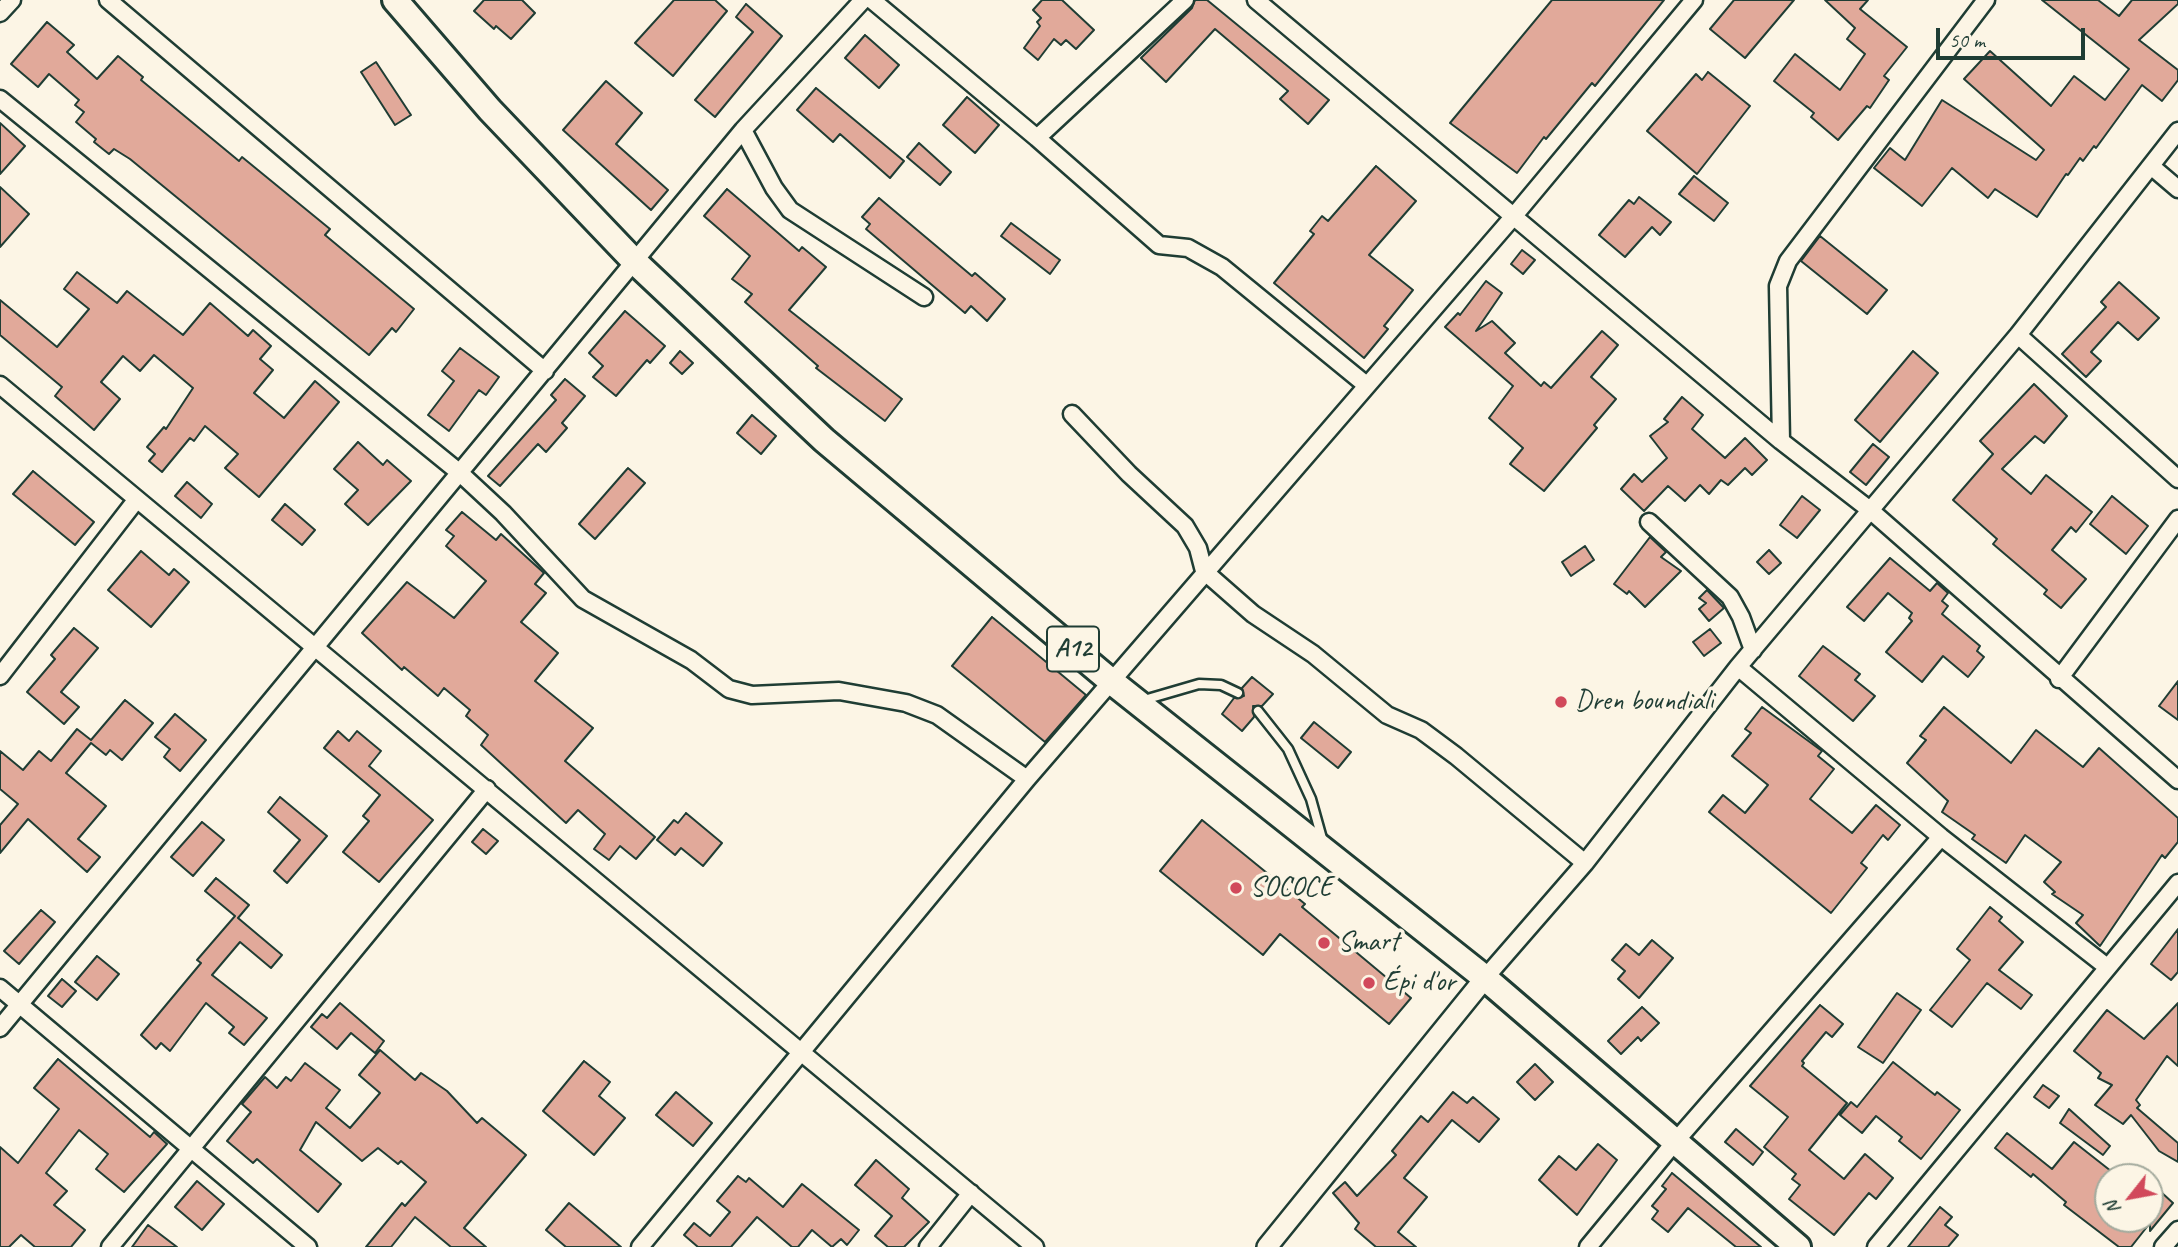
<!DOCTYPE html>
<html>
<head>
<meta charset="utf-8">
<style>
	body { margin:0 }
	#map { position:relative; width:2178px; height:1247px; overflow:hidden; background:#fcf5e5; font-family:Caveat,sans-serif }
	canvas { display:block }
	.north { position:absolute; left:2094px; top:1163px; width:70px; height:70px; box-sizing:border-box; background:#fcf5e5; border:2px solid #a4ab9e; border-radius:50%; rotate:239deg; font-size:19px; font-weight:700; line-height:28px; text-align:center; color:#1f3d34 }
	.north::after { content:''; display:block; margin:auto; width:24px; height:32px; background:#d1495b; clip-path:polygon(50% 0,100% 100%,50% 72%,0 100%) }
	.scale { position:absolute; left:1936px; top:28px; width:149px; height:32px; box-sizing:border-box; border:4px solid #1f3d34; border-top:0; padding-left:9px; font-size:21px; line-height:24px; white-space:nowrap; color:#1f3d34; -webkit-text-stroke:5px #fcf5e5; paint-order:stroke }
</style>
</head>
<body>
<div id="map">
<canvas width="2178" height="1247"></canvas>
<div class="north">N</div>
<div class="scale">50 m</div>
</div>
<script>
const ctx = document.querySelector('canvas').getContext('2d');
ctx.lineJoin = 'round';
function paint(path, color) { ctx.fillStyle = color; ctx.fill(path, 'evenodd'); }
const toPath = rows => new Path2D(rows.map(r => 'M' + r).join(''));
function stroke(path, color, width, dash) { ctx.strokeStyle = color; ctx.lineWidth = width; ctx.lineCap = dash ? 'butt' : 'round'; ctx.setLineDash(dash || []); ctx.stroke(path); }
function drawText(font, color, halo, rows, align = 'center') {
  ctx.font = font + ' Caveat,sans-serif'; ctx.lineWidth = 7; ctx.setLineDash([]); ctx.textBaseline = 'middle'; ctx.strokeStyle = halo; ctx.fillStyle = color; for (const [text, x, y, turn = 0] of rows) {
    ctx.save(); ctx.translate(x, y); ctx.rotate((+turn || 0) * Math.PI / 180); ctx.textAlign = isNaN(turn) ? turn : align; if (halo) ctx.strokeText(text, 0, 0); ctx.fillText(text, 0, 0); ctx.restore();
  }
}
const building = toPath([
	[484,0,522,0,535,13,511,39,496,26,494,29,474,11,484,0],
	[674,0,715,0,727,11,673,76,635,43,674,0],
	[1042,0,1062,0,1094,30,1076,49,1066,40,1061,45,1054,39,1038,60,1024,48,1040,26,1037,22,1041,18,1033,10,1042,0],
	[1195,0,1207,0,1329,100,1308,124,1280,99,1288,91,1215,29,1166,82,1141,58,1192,8,1195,0],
	[1552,0,1664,0,1595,86,1592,83,1546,139,1544,137,1517,173,1450,123,1552,0],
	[1734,0,1794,0,1745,58,1710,29,1734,0],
	[1825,0,1868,0,1860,9,1907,47,1884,76,1889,80,1870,108,1867,106,1838,140,1811,117,1814,113,1774,81,1795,54,1840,90,1865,54,1847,39,1855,28,1825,0],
	[2042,0,2098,0,2119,16,2132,0,2178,0,2178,4,2139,40,2178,70,2178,80,2162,101,2142,85,2096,148,2094,146,2083,161,2080,158,2068,175,2066,174,2037,217,1995,189,1988,198,1952,168,1922,206,1874,168,1890,148,1905,160,1942,100,2036,160,2044,150,1964,79,1990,51,2051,106,2074,76,2105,100,2129,69,2042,0],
	[746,4,782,36,715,117,695,100,753,32,736,17,746,4],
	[47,22,74,45,67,52,97,79,118,56,143,77,141,80,239,161,242,157,330,229,325,235,414,309,396,332,392,328,369,355,130,159,114,149,109,154,94,142,96,139,76,122,84,112,75,105,79,100,49,74,38,87,11,64,47,22],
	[865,35,899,65,879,88,845,58,865,35],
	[376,62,411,115,395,125,361,72,376,62],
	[1708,72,1750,106,1697,174,1647,131,1696,74,1702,80,1708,72],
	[606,81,642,113,616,144,668,190,651,210,563,130,606,81],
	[816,88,904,161,890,178,840,134,833,142,797,110,816,88],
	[967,97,999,125,975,153,943,125,967,97],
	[0,123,25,146,0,174,0,123],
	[919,143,951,172,940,185,907,157,919,143],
	[1376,166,1416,201,1369,255,1413,290,1384,326,1388,329,1364,358,1274,283,1314,234,1310,231,1322,216,1328,221,1376,166],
	[1694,176,1728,203,1714,221,1679,194,1694,176],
	[0,187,29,214,0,247,0,187],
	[727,189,799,251,802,247,826,267,789,310,902,399,885,421,816,368,818,366,745,302,752,294,732,279,750,256,704,216,727,189],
	[1639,197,1671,222,1660,235,1652,227,1625,257,1599,235,1629,200,1634,204,1639,197],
	[879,198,972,276,975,273,1005,299,987,321,971,306,965,313,866,229,870,224,862,217,879,198],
	[1011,223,1060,260,1050,274,1001,236,1011,223],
	[1820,236,1887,290,1867,314,1801,261,1820,236],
	[1522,250,1535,260,1523,274,1511,264,1522,250],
	[77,272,117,303,127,291,183,335,210,303,248,336,253,330,271,346,260,359,273,370,254,393,284,418,315,381,339,402,259,497,225,468,238,454,205,426,194,441,190,438,162,472,149,461,155,454,147,447,164,427,166,429,193,388,154,355,140,371,123,356,101,382,120,399,94,430,55,396,62,387,0,335,0,300,57,347,89,309,64,289,77,272],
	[1486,281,1502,293,1476,331,1492,321,1515,343,1505,353,1541,386,1544,382,1551,388,1602,331,1618,345,1591,377,1616,399,1594,425,1597,428,1544,491,1510,464,1523,448,1489,418,1513,386,1445,327,1458,313,1460,315,1486,281],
	[2119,282,2159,318,2138,340,2118,322,2091,352,2101,361,2086,377,2062,354,2106,307,2101,302,2119,282],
	[625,311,665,346,650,363,647,360,616,396,593,377,603,366,589,353,625,311],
	[460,348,499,377,486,395,479,390,449,431,428,415,454,381,442,371,460,348],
	[680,351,693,363,682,374,670,363,680,351],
	[1913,351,1938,373,1880,442,1855,420,1913,351],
	[565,379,585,396,562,423,567,428,546,452,538,444,500,486,488,476,556,400,551,395,565,379],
	[2034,384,2067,416,2044,443,2035,436,2002,469,2031,494,2046,475,2092,512,2076,532,2071,527,2052,550,2086,579,2061,608,2044,594,2047,590,1993,544,1997,539,1953,500,1993,454,1980,441,2034,384],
	[1682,397,1703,415,1692,429,1725,458,1745,438,1767,460,1752,475,1745,468,1728,485,1721,480,1709,494,1700,485,1685,501,1668,486,1644,511,1621,489,1634,474,1642,482,1667,458,1650,436,1668,422,1664,419,1682,397],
	[752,415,776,436,761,454,737,433,752,415],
	[358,442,383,465,387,460,411,481,368,525,345,504,358,490,334,469,358,442],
	[1873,444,1889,457,1866,485,1850,472,1873,444],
	[628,468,645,483,595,539,579,524,628,468],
	[33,471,94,522,75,545,13,494,33,471],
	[187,482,212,504,201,518,175,496,187,482],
	[1802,496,1820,510,1797,538,1780,525,1802,496],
	[2112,496,2148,526,2126,554,2090,524,2112,496],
	[285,504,315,530,302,545,272,520,285,504],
	[462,512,496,540,501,534,544,573,535,584,546,593,521,622,558,653,535,681,593,728,565,761,655,837,636,859,620,846,609,860,594,849,605,834,578,810,566,823,481,745,488,735,466,716,470,710,444,688,438,696,404,667,402,670,362,633,407,582,454,618,486,581,446,546,454,536,446,530,462,512],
	[1650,537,1666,552,1661,557,1681,571,1645,607,1629,591,1627,594,1614,584,1650,537],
	[1585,546,1594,560,1571,576,1562,562,1585,546],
	[1769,550,1781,563,1769,574,1757,562,1769,550],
	[141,551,169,575,174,569,189,582,151,627,108,590,141,551],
	[1890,558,1930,591,1937,583,1948,593,1942,601,1948,606,1942,614,1980,646,1977,651,1984,657,1968,677,1943,656,1922,682,1886,652,1912,621,1909,618,1912,613,1888,593,1864,621,1847,607,1890,558],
	[1707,590,1724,608,1709,621,1699,609,1706,603,1699,598,1707,590],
	[992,617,1086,695,1045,742,952,666,992,617],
	[74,628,98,648,61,692,79,707,64,724,27,692,55,659,51,655,74,628],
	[1710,629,1721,643,1704,656,1693,642,1710,629],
	[1823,646,1860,674,1855,680,1875,696,1853,721,1799,676,1823,646],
	[1252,677,1273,694,1262,706,1253,706,1254,717,1242,731,1222,714,1234,698,1244,696,1242,688,1252,677],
	[2178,681,2178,720,2159,706,2178,681],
	[125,700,153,723,122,760,110,750,106,755,91,743,66,773,106,806,78,839,100,857,87,872,28,819,0,853,0,825,18,804,0,789,0,751,23,770,39,751,51,761,77,729,91,740,125,700],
	[1762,707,1822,751,1818,756,1834,769,1810,799,1852,833,1876,805,1900,825,1888,840,1883,835,1861,863,1867,868,1831,913,1709,812,1723,795,1745,813,1768,785,1732,756,1751,733,1745,729,1762,707],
	[1944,707,2011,763,2036,730,2083,767,2099,748,2178,818,2178,842,2165,858,2162,855,2100,946,2076,923,2083,915,2052,894,2055,892,2044,882,2061,862,2025,835,2006,863,1972,839,1975,835,1942,812,1948,801,1907,763,1926,740,1920,736,1944,707],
	[175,714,206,740,180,771,164,757,170,749,155,737,175,714],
	[1314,722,1351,752,1338,768,1301,738,1314,722],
	[338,731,349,741,357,731,381,751,369,766,433,820,379,882,343,852,369,821,363,816,380,795,324,748,338,731],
	[280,797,327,836,287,883,274,871,300,840,268,812,280,797],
	[686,813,722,843,703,866,681,848,675,855,657,840,674,820,678,823,686,813],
	[1202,820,1305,904,1302,907,1411,998,1389,1024,1280,934,1263,955,1160,871,1202,820],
	[202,822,224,840,193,876,171,857,202,822],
	[483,829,498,841,486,854,472,842,483,829],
	[216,878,249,905,238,918,282,955,271,968,240,942,212,975,267,1018,244,1045,229,1033,234,1027,206,1003,170,1051,161,1043,156,1049,141,1035,201,963,197,960,235,916,205,891,216,878],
	[1990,907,2002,917,1999,921,2023,942,1999,970,2032,995,2021,1009,1987,983,1952,1027,1930,1010,1970,960,1957,949,1990,907],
	[41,910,55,922,19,964,4,951,41,910],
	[2178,929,2178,972,2171,980,2151,964,2178,929],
	[1652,940,1673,958,1639,998,1618,979,1625,971,1612,960,1626,944,1639,955,1652,940],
	[97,956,119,974,97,1000,75,982,97,956],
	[62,979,76,991,62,1007,48,996,62,979],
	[1897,993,1921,1010,1883,1063,1858,1047,1897,993],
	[340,1003,384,1041,375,1053,351,1033,337,1049,311,1027,322,1014,327,1018,340,1003],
	[2178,1003,2178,1066,2167,1056,2136,1100,2140,1105,2137,1108,2178,1143,2178,1162,2159,1151,2131,1115,2123,1124,2095,1105,2112,1085,2098,1078,2101,1073,2074,1051,2107,1010,2144,1039,2178,1003],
	[1820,1005,1843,1024,1832,1037,1826,1032,1802,1061,1804,1063,1802,1066,1847,1103,1809,1150,1844,1179,1865,1154,1893,1178,1876,1199,1869,1193,1834,1235,1789,1199,1800,1185,1792,1179,1796,1174,1764,1147,1788,1117,1750,1086,1820,1005],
	[1642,1007,1659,1023,1641,1041,1638,1037,1621,1054,1608,1041,1642,1007],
	[380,1050,415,1080,421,1073,447,1091,477,1123,482,1118,526,1155,464,1228,486,1247,451,1247,415,1217,391,1247,366,1247,402,1203,405,1206,426,1182,401,1161,398,1164,378,1148,362,1161,316,1122,300,1150,341,1184,318,1212,257,1159,253,1163,227,1141,251,1112,242,1104,265,1077,277,1088,286,1077,291,1081,305,1063,340,1090,326,1108,350,1128,380,1093,359,1075,380,1050],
	[58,1059,150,1137,154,1132,167,1144,124,1192,96,1169,108,1154,79,1130,46,1173,67,1191,54,1205,85,1230,71,1247,35,1247,21,1235,9,1247,0,1247,0,1147,18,1163,59,1109,34,1088,58,1059],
	[584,1061,610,1082,599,1096,625,1118,594,1155,543,1111,584,1061],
	[1893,1062,1935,1095,1937,1092,1960,1110,1921,1159,1899,1141,1902,1137,1876,1116,1862,1133,1840,1115,1851,1102,1857,1107,1893,1062],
	[1535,1064,1553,1082,1535,1100,1517,1082,1535,1064],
	[2043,1085,2059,1096,2049,1108,2034,1097,2043,1085],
	[676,1092,712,1123,693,1146,656,1115,676,1092],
	[1453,1092,1467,1103,1473,1097,1499,1119,1479,1142,1452,1120,1404,1178,1427,1197,1398,1232,1416,1247,1376,1247,1355,1229,1359,1223,1333,1193,1345,1182,1357,1196,1396,1155,1392,1151,1421,1116,1428,1122,1453,1092],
	[2069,1109,2110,1146,2103,1155,2060,1123,2069,1109],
	[1736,1129,1763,1152,1753,1165,1725,1142,1736,1129],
	[2007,1133,2052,1169,2074,1142,2116,1175,2108,1177,2108,1186,2099,1198,2108,1205,2108,1219,2150,1219,2150,1182,2173,1203,2150,1231,2150,1223,2131,1247,2119,1247,2064,1205,2066,1202,2033,1174,2031,1177,1995,1148,2007,1133],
	[1598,1144,1617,1160,1577,1215,1539,1180,1559,1156,1576,1170,1598,1144],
	[876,1160,909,1189,902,1198,929,1222,904,1247,888,1247,875,1236,892,1216,855,1185,876,1160],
	[1672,1173,1761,1247,1736,1247,1688,1208,1668,1232,1652,1219,1658,1211,1652,1206,1666,1189,1662,1186,1672,1173],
	[738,1176,746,1182,749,1178,783,1207,802,1184,859,1230,847,1245,841,1239,832,1247,812,1230,798,1247,792,1247,757,1217,731,1247,698,1247,684,1235,694,1223,710,1236,730,1212,717,1201,738,1176],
	[197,1181,224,1204,202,1230,175,1207,197,1181],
	[569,1203,601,1230,621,1247,566,1247,546,1230,569,1203],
	[1940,1207,1952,1217,1945,1225,1958,1235,1948,1247,1908,1247,1940,1207],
	[148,1225,177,1247,132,1247,148,1225]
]);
paint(building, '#e1a99a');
stroke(building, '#1f3d34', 2);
const service = toPath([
	[1144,700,1199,684,1221,685,1238,693],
	[1258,711,1288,749,1311,799,1323,842]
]);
const minor = toPath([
	[108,0,545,371],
	[872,0,1037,138,1159,245,1188,248,1222,267,1365,384],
	[1256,0,1781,441,1870,510,2178,780],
	[0,13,12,0],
	[0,99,460,473,503,513,583,599,691,660,729,689,752,695,839,691,906,703,937,715,1027,779],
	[743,130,774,188,790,210,924,297],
	[1037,138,1185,0],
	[2151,166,2178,189],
	[2018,335,2178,479],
	[0,385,1035,1247],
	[1072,414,1129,474,1185,526,1198,548,1204,571,1253,614,1313,654,1387,715,1421,730,1456,756,1585,863],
	[1781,441,1778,286,1788,261,1986,0],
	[1649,522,1730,597,1741,617,1753,650],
	[1738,667,1941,837,2107,967],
	[0,676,137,499],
	[2059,679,2178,519],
	[1485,978,1585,863,1738,667,2018,335,2178,131],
	[0,988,308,1247],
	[0,1028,743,130,863,0],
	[110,1247,487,789],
	[640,1247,1027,779,1513,217,1694,0],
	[928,1247,971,1193],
	[1588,1247,1674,1143,1941,837],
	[1876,1247,2178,883],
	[2163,1247,2178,1230]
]);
const tertiary = toPath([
	[1267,1247,1485,978]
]);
const primary = toPath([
	[395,0,490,110,635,262,824,440,1112,682,1485,978,1798,1247]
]);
stroke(service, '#1f3d34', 13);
stroke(minor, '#1f3d34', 21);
stroke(tertiary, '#1f3d34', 24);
stroke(primary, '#1f3d34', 30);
stroke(service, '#fcf5e5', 8);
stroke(minor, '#fcf5e5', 16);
stroke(tertiary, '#fcf5e5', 19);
stroke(primary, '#fcf5e5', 24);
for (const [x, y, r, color] of [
	[1561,702,7,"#d1495b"],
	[1236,888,7,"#d1495b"],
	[1324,943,7,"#d1495b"],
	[1369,983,7,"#d1495b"]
]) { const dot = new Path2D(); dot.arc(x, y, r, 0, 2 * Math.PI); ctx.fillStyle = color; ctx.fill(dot); stroke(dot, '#fcf5e5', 2.5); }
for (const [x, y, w] of [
	[1073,649,52]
]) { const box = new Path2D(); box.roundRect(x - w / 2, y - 22.5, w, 45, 5); ctx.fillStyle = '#fcf5e5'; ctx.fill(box); stroke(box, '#1f3d34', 2); }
drawText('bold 26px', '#1f3d34', null, [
	["A12",1073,649]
]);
drawText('28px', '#1f3d34', '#fcf5e5', [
	["Dren boundiali",1575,702],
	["SOCOCE",1250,888],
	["Smart",1338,943],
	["Épi d'or",1383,983]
], 'left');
</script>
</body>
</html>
